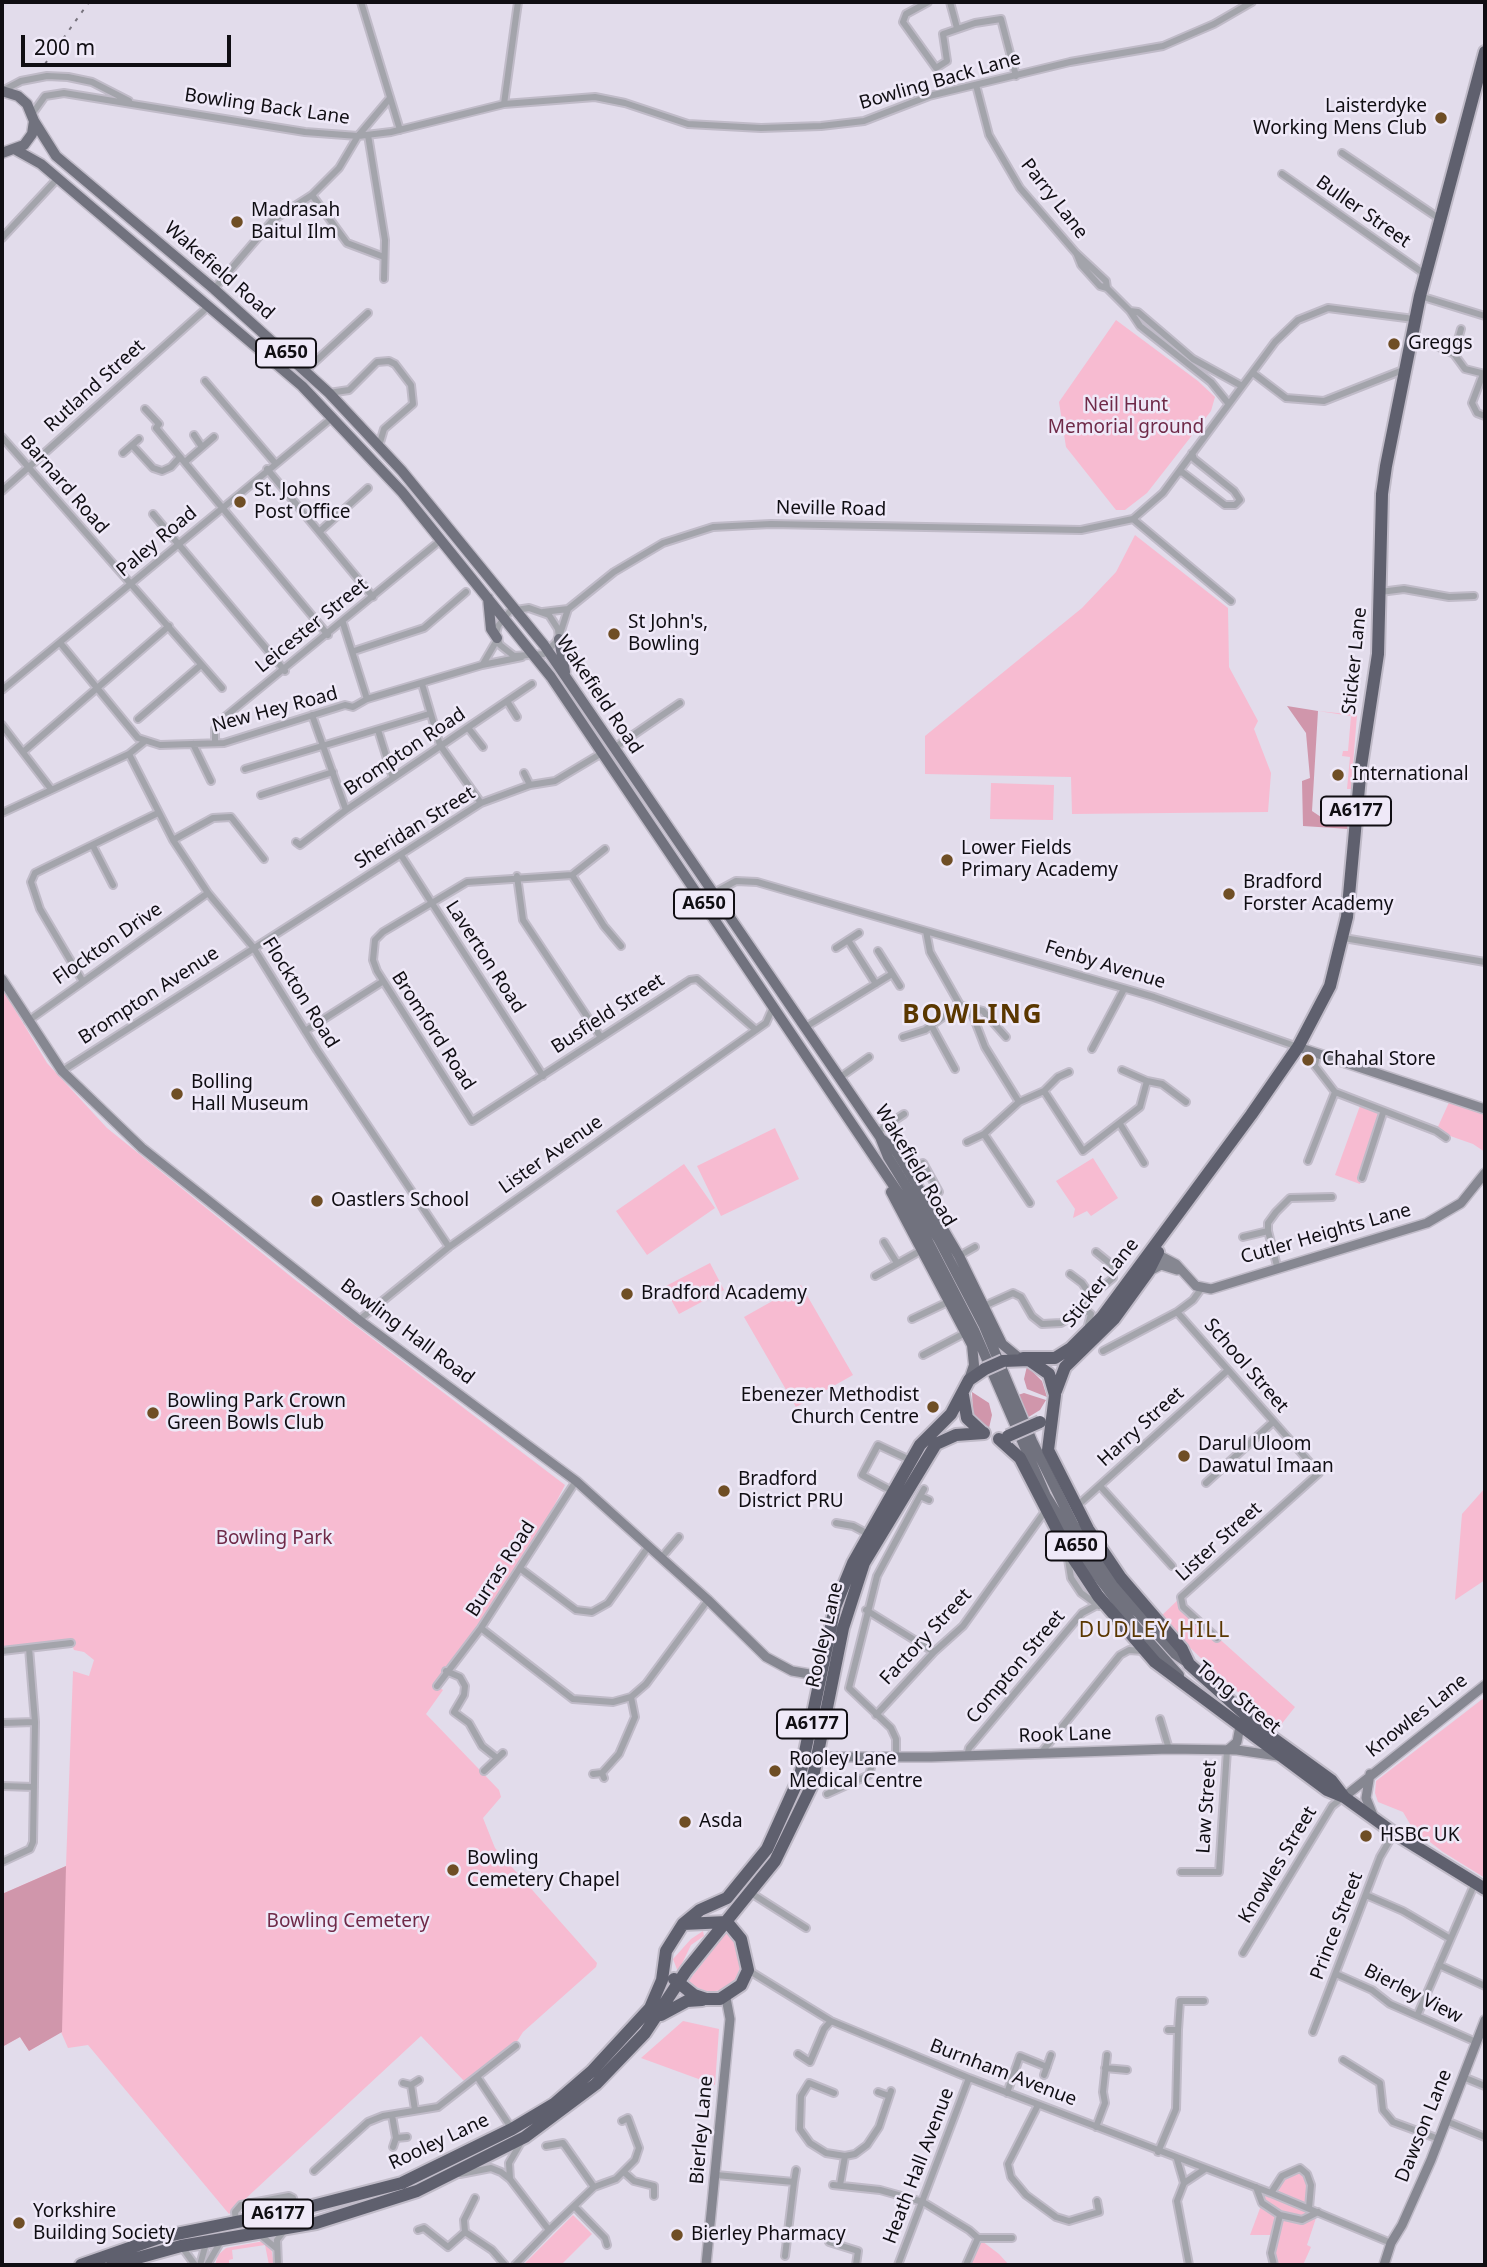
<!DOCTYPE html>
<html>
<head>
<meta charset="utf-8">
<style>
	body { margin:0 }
	#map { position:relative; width:1487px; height:2267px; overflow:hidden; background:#e2dceb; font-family:"Noto Sans",sans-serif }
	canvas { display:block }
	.frame { position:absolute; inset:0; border:4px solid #100e13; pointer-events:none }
	.scale { position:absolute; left:21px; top:35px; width:210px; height:32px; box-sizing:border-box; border:4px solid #100e13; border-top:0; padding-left:9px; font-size:21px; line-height:24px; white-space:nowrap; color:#100e13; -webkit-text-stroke:5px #efe9f8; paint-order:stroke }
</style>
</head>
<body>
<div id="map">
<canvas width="1487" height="2267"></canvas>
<div class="frame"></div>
<div class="scale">200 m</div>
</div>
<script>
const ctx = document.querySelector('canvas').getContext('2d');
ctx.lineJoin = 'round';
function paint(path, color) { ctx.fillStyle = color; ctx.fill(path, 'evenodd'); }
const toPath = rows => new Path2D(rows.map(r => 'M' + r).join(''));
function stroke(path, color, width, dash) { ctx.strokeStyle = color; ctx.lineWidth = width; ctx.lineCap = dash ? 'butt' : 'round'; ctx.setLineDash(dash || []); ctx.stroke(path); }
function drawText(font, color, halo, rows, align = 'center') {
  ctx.font = font + ' "Noto Sans",sans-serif'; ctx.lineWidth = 5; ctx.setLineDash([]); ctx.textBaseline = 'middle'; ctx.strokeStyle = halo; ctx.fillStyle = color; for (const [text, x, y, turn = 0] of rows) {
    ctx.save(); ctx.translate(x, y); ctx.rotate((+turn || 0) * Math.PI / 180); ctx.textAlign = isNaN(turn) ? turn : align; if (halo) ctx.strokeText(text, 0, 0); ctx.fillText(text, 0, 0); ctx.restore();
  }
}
paint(toPath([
	[1116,320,1198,381,1215,397,1211,411,1147,493,1125,510,1116,510,1066,447,1059,402],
	[1135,535,1228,608,1229,667,1258,721,1254,729,1271,773,1268,812,1072,814,1071,777,925,774,925,736,1082,608,1116,572],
	[1318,711,1357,715,1351,789,1347,789,1350,757,1342,756,1343,751,1348,751,1351,716],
	[991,783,1054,785,1053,820,990,819],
	[2,988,47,1063,107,1128,294,1279,565,1485,521,1569,436,1685,443,1690,426,1714,499,1790,501,1797,483,1818,495,1848,597,1963,596,1967,523,2032,514,2046,465,2082,421,2036,229,2214,88,2045,68,2048,61,2032,29,2051,20,2037,2,2047,2,1894,66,1866,73,1671,89,1676,94,1660,84,1652,74,1650,71,1643,2,1651],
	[1451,1098,1485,1109,1485,1152,1473,1144,1436,1131],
	[1361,1103,1383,1113,1360,1184,1335,1175],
	[775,1128,799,1179,721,1216,697,1166],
	[1093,1158,1118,1198,1091,1216,1087,1211,1073,1218,1075,1209,1056,1181],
	[684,1164,715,1208,647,1255,616,1211],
	[710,1263,724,1290,679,1314,664,1287],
	[801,1285,853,1375,796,1407,744,1317],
	[1485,1488,1485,1580,1455,1600,1462,1514],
	[1181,1597,1184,1607,1295,1707,1280,1726,1228,1684,1159,1618],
	[1485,1697,1485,1878,1443,1852,1413,1829,1403,1812,1378,1802,1375,1793,1376,1781],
	[728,1930,736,1942,741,1965,734,1983,722,1990,708,1992,687,1983],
	[703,1931,704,1936,691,1945,678,1972,673,1959,691,1939],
	[683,2021,719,2029,715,2085,641,2058],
	[1300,2168,1307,2174,1309,2208,1318,2212,1307,2245,1311,2247,1303,2265,1274,2265,1273,2235,1250,2235,1262,2203,1257,2193,1271,2193,1275,2183],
	[573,2215,592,2234,561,2265,523,2265],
	[978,2238,999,2254,1009,2265,966,2265],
	[264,2241,271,2247,274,2265,269,2265,265,2245,232,2250,233,2259,229,2260,229,2265,215,2265,218,2255,226,2248]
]), '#f7bbd1');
paint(toPath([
	[1287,706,1318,711,1312,811,1321,817,1321,823,1342,825,1344,821,1349,829,1303,826,1302,781,1310,778,1306,733],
	[1027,1366,1042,1381,1047,1397,1027,1389,1024,1379],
	[972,1392,989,1403,992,1415,989,1428,973,1415],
	[1024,1393,1046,1400,1040,1410,1027,1418,1018,1395],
	[66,1866,62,2032,29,2051,20,2037,2,2047,2,1894]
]), '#d096ab');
const street = toPath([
	[361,2,400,130],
	[928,2,906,14,903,22,936,68,947,61,943,34,975,23,1001,19,1016,76],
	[950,2,957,28],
	[976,85,989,135,1020,188,1076,253,1106,281,1107,288],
	[2,91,21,81,47,76,68,77,92,82,129,101],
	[504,104,518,2],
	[32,114,45,96,64,93,305,132,358,136,391,132,504,104,595,97,625,103,688,124,761,128,821,126,864,121,929,96,1070,62,1163,46,1214,24,1252,2],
	[368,135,385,240,384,279],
	[1342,153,1440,219],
	[1282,174,1426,275],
	[312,195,347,243,384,257],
	[2,238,58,178],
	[1077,255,1081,265,1100,286,1107,288,1130,311,1140,326,1211,382,1228,403],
	[214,289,273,220,312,195,339,168,358,136,390,98],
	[1420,296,1485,316],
	[1130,311,1138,312,1193,359,1242,386],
	[1430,343,1454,354,1465,369,1485,374],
	[1454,354,1461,329],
	[306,370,368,313],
	[1253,373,1286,398,1324,401,1403,370],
	[1483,374,1472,403,1477,413,1485,416],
	[205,381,275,463],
	[329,393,349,390,377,362,389,361,395,364,411,385,413,404,384,429,379,446],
	[145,409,159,424,156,428,328,635],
	[194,435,202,447],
	[2,437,222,688],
	[132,445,153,468,162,471,171,467,180,457],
	[123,453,139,439],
	[185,462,214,437],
	[267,469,373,597],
	[1178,473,1182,472,1225,505,1235,505,1240,500,1234,491,1194,459,1192,453],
	[2,491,209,306],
	[153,514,285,671],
	[1133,519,1231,601],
	[319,532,368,488],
	[1380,592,1404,589,1449,597,1474,596],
	[529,608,549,615,558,629,559,639,544,654,514,656,500,645,496,634,498,626,510,611,529,608],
	[543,612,568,609,614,572,663,543,713,527,771,524,1081,530,1133,519,1163,493,1275,342,1298,320,1328,308,1414,319],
	[343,623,367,699],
	[560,634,568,609],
	[61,644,138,738,160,745,224,743,345,705,353,707,367,699,482,665,522,657],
	[354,651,424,628,466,592],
	[483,664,497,640],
	[422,684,440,745,481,803],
	[2,690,333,417],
	[507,701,517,717],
	[312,715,346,810],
	[138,719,201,665],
	[2,725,51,789],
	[469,729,483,747],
	[378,730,393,778],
	[215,743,215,729,221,720,441,540],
	[193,744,211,781],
	[614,748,680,703],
	[23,752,169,626],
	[129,754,173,840,208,893,253,947,317,1050,449,1247],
	[245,769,429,714],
	[524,773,530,785],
	[261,795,333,772],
	[2,813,129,754,144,742],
	[173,840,213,818,231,817,264,859],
	[296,842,300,845,346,810,532,684],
	[93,846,113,885],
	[605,849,572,875,467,882,383,932,375,940,373,960,377,971,472,1121,690,980,697,979,756,1030],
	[401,855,543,1076],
	[572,875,604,926,621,946],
	[517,876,523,920,600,1036],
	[712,894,736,881,757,882,1154,997,1298,1047],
	[926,931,930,952,960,1005,983,1011,1006,1037],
	[1344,938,1485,962],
	[848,940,876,984],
	[836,948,859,933],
	[878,951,900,986],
	[82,980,40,909,31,882,35,873,43,869,158,813],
	[28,1021,208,893],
	[931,1025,955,1069],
	[804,1028,892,974],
	[305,1031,382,982],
	[903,1037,925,1030,960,1005,973,1016,985,1047,1019,1102,1044,1091,1083,1151,1140,1107,1147,1081,1122,1070],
	[1092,1049,1124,989],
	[1317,1054,1315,1066,1335,1092,1436,1131,1446,1138],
	[62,1071,481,803,530,785,555,781,602,753],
	[839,1078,869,1057],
	[1147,1081,1162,1084,1186,1102],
	[1044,1091,1058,1077,1069,1072],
	[1019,1102,984,1134,1030,1203],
	[1120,1124,1144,1163],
	[877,1132,904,1114],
	[967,1142,984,1134],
	[1308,1161,1335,1092],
	[923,1163,939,1192,926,1200],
	[1362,1178,1383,1113],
	[1243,1237,1268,1231],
	[884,1242,897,1263],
	[959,1256,975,1247],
	[1277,1266,1268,1231,1268,1223,1276,1212,1290,1198,1332,1197],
	[1070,1274,1082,1283,1091,1296],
	[875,1276,922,1250],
	[984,1306,1013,1293,1021,1297,1032,1316,1042,1324,1061,1323,1084,1309,1091,1314,1088,1325],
	[1084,1309,1091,1296,1113,1278,1112,1265,1096,1252],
	[1177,1312,1319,1473,1181,1597,1183,1607,1217,1638],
	[912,1319,950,1301],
	[359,1320,449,1247,766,1023,773,1007],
	[1103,1351,1177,1312,1193,1300,1201,1289],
	[923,1355,967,1332],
	[1206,1483,1273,1422],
	[1100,1486,1172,1566],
	[924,1489,920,1496,929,1500],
	[892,1491,862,1475,878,1445,910,1460],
	[1077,1506,1227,1371],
	[836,1523,853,1526,868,1534],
	[1067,1553,1071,1578,1081,1593,1099,1606],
	[662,1557,679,1537],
	[521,1569,576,1610,592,1612,608,1603,649,1546],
	[866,1610,934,1652],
	[481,1628,573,1699,613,1702,631,1697,646,1684,708,1600],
	[2,1651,71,1643],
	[446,1671,460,1677,465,1686,464,1695,454,1712,469,1723,482,1746,497,1758],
	[437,1686,481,1628,576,1481],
	[876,1715,934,1652,963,1626,1046,1510],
	[1160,1719,1169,1749],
	[2,1723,35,1722],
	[1041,1753,1120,1655,1129,1650,1143,1651],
	[967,1756,969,1748,1082,1613,1097,1605],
	[896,1757,896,1739,891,1728,849,1688,877,1576,920,1496],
	[484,1771,503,1753],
	[602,1773,619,1754,635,1717,631,1697],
	[593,1774,602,1773,604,1778],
	[2,1786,34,1787],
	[827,1794,869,1775,874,1757],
	[2,1862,30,1849,33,1842,35,1722,29,1648],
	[1181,1872,1219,1872,1227,1750],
	[751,1893,806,1928],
	[1366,1895,1403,1911,1449,1938],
	[1243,1953,1332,1806,1342,1798],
	[1439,1965,1485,1986],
	[748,1970,831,2021,969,2078,1271,2193,1391,2243],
	[1336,1974,1372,1990,1390,2004,1476,2042],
	[1417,2016,1475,1883],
	[1168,2030,1178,2030,1180,2001,1204,2001],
	[1313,2032,1380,1857,1394,1833],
	[798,2054,810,2062,824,2029,831,2021],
	[1343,2060,1380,2083,1383,2110,1393,2122,1439,2139],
	[1105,2068,1127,2070],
	[1044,2075,1051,2055],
	[1463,2077,1485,2086],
	[478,2078,512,2129],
	[403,2083,411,2085,419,2080],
	[411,2085,415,2110],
	[878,2092,889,2096],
	[834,2093,809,2083,801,2096,800,2129,810,2143,826,2153,845,2156,855,2154,867,2145,879,2127,891,2091],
	[1007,2093,1020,2056,1047,2067],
	[1038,2105,1008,2164,1011,2177,1026,2195,1056,2217,1069,2221,1099,2212,1097,2201],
	[392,2115,396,2138],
	[1446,2121,1485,2137],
	[1096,2127,1105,2103,1103,2092,1107,2055],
	[546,2146,563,2143,594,2187],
	[393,2147,396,2138,407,2137],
	[1158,2152,1176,2109,1178,2030],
	[1177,2159,1184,2183,1177,2201,1189,2265],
	[314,2171,368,2122,383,2116,438,2107,516,2046],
	[625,2173,634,2181,654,2186,654,2196],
	[460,2174,491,2168,501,2172,510,2179,549,2230,515,2265],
	[716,2175,794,2182,796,2170],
	[510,2179,509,2163,520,2144],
	[1184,2183,1205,2169],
	[833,2185,880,2190,923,2202,969,2230,978,2238,966,2265],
	[840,2185,845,2156],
	[1256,2187,1262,2203,1280,2215,1302,2220,1318,2212],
	[1271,2193,1282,2176,1300,2168,1307,2174,1311,2185,1309,2208],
	[575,2207,605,2238,607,2245],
	[236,2222,235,2212,241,2205,289,2196,293,2198,296,2209],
	[418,2230,424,2228,448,2247,465,2232,492,2250,505,2265],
	[549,2230,594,2187,616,2179,635,2160,639,2148,628,2118,622,2121],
	[465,2232,464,2220,475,2198],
	[259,2234,276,2248],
	[978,2238,1012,2238],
	[829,2242,858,2251,856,2265],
	[182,2247,195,2265],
	[785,2256,794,2182],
	[200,2265,207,2240],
	[207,2265,221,2241],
	[278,2265,277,2240,284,2231],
	[898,2265,969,2078],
	[1274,2265,1271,2253,1280,2215]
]);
const secondary = toPath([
	[2,979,62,1071,142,1148,359,1320,576,1481,708,1600,766,1657,792,1671,821,1676],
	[1298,1047,1485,1109],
	[1153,1252,1176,1264,1196,1286,1211,1289,1427,1223,1461,1203,1485,1173],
	[1148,1272,1161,1265,1177,1270],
	[1229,1749,1237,1742,1240,1726],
	[819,1757,931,1757,1169,1749,1237,1750,1278,1756],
	[1370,1774,1366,1798,1374,1818],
	[1344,1797,1485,1685],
	[706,2265,730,2019,726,1998],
	[1384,2265,1391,2243,1402,2225,1431,2160,1485,2020]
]);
const primary = toPath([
	[2,91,18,96,27,104,34,121,32,134,24,145,2,153],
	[34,121,56,156,214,289,329,393,402,471,544,645,880,1137,888,1157,939,1240,984,1326,1032,1441,1073,1524,1122,1595,1175,1654,1188,1663],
	[16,150,41,164,302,386,402,492,551,677,918,1222,974,1330,1046,1496,1087,1562,1136,1627,1179,1675],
	[488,598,491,629,497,638],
	[559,639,565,672],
	[883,1140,896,1151,926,1200,959,1256,1002,1344,1019,1358],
	[891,1192,972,1345,974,1365,969,1380]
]);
const highway = toPath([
	[1023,1358,1055,1358,1071,1348,1102,1317,1251,1115,1298,1047,1330,986,1347,917,1361,766,1378,654,1382,494,1386,466,1420,296,1485,52],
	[1003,1361,1029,1360,1049,1374,1055,1395,1048,1450,1088,1529,1121,1578,1182,1649,1189,1664,1266,1733,1331,1780,1344,1797],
	[1056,1391,1065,1367,1114,1319,1148,1272,1158,1252],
	[963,1395,967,1418,982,1432],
	[999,1439,1020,1458,1067,1549,1098,1596,1155,1662,1327,1790,1344,1797,1394,1833,1485,1889],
	[674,1979,694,1995,706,1999,720,1999,741,1985,748,1970,741,1939,727,1922,683,1924],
	[661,2015,687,2001,702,2000],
	[81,2265,161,2237,297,2210,402,2183,512,2129,554,2104,592,2071,650,2008,662,1980,666,1951,683,1924,700,1910,727,1898,767,1849,800,1776,835,1607,853,1563,920,1445,951,1414,969,1380,985,1369],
	[112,2265,181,2246,316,2223,417,2191,525,2137,596,2084,645,2033,686,1971,775,1861,811,1787,843,1628,864,1563,936,1444,956,1435,984,1433]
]);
stroke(street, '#c0bbc8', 10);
stroke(secondary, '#c0bbc8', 12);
stroke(primary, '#c0bbc8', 13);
stroke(highway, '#c0bbc8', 16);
stroke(street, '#a3a4ab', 6);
stroke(secondary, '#868791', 9);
stroke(primary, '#71727e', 10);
stroke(highway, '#5f606e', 12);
stroke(toPath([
	[45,64,89,2]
]), '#78747e', 2, [3.5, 7]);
const highwayBridge = toPath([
	[985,1369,1003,1361],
	[1008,1436,1040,1422]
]);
stroke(highwayBridge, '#c0bbc8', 16, []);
stroke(highwayBridge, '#5f606e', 12);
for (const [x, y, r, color] of [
	[1441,118,7,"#6f4e25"],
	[237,222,7,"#6f4e25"],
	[1394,344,7,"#6f4e25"],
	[240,502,7,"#6f4e25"],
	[614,634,7,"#6f4e25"],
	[1338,775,7,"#6f4e25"],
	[947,860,7,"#6f4e25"],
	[1229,894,7,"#6f4e25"],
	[1308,1060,7,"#6f4e25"],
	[177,1094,7,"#6f4e25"],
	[317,1201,7,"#6f4e25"],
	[627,1294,7,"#6f4e25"],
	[933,1407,7,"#6f4e25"],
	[153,1413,7,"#6f4e25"],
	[1184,1456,7,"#6f4e25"],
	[724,1491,7,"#6f4e25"],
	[775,1771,7,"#6f4e25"],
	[685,1822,7,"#6f4e25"],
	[1366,1836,7,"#6f4e25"],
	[453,1870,7,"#6f4e25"],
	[19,2223,7,"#6f4e25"],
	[677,2235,7,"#6f4e25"]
]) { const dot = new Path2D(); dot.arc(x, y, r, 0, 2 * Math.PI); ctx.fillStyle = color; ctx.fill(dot); stroke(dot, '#efe9f8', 2.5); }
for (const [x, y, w] of [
	[286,353,60],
	[1356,811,70],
	[704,904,60],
	[1076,1546,60],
	[812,1724,70],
	[278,2214,70]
]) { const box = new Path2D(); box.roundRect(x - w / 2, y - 14.5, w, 29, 5); ctx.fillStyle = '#efe9f8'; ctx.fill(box); stroke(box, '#100e13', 2); }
drawText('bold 18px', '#100e13', null, [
	["A650",286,353],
	["A6177",1356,811],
	["A650",704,904],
	["A650",1076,1546],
	["A6177",812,1724],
	["A6177",278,2214]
]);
drawText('19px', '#100e13', '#efe9f8', [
	["Bowling Back Lane",940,81,-16],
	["Bowling Back Lane",267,107,8],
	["Parry Lane",1054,199,52],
	["Buller Street",1363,212,35],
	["Wakefield Road",219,271,41],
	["Rutland Street",95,386,-42],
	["Barnard Road",64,485,49],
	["Neville Road",831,509,1],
	["Paley Road",157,542,-40],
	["Leicester Street",312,626,-39],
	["Sticker Lane",1355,661,-84],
	["Wakefield Road",599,695,56],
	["New Hey Road",275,710,-15],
	["Brompton Road",405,752,-34],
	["Sheridan Street",415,828,-32],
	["Flockton Drive",108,944,-35],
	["Laverton Road",485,957,57],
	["Fenby Avenue",1105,965,17],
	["Flockton Road",300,993,58],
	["Brompton Avenue",149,996,-33],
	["Busfield Street",608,1014,-33],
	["Bromford Road",433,1031,57],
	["Lister Avenue",551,1155,-35],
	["Wakefield Road",915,1166,59],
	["Cutler Heights Lane",1326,1234,-16],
	["Sticker Lane",1101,1283,-51],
	["Bowling Hall Road",407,1332,37],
	["School Street",1246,1366,49],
	["Harry Street",1141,1427,-42],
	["Lister Street",1219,1542,-42],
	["Burras Road",501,1569,-57],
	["Rooley Lane",825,1635,-77],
	["Factory Street",926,1637,-47],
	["Compton Street",1016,1667,-50],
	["Tong Street",1238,1698,39],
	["Knowles Lane",1417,1716,-38],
	["Rook Lane",1065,1735,-2],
	["Law Street",1207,1807,-86],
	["Knowles Street",1278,1865,-59],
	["Prince Street",1337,1926,-69],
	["Bierley View",1413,1994,27],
	["Burnham Avenue",1003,2073,21],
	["Dawson Lane",1424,2126,-68],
	["Bierley Lane",702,2130,-85],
	["Rooley Lane",439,2142,-25],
	["Heath Hall Avenue",919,2166,-69]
]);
drawText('19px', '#100e13', '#efe9f8', [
	["Laisterdyke",1427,107,"right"],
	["Working Mens Club",1427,129,"right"],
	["Madrasah",251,211],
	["Baitul Ilm",251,233],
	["Greggs",1408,344],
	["St. Johns",254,491],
	["Post Office",254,513],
	["St John's,",628,623],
	["Bowling",628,645],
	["International",1352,775],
	["Lower Fields",961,849],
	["Primary Academy",961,871],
	["Bradford",1243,883],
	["Forster Academy",1243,905],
	["Chahal Store",1322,1060],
	["Bolling",191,1083],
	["Hall Museum",191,1105],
	["Oastlers School",331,1201],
	["Bradford Academy",641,1294],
	["Ebenezer Methodist",919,1396,"right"],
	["Church Centre",919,1418,"right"],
	["Bowling Park Crown",167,1402],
	["Green Bowls Club",167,1424],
	["Darul Uloom",1198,1445],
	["Dawatul Imaan",1198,1467],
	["Bradford",738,1480],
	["District PRU",738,1502],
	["Rooley Lane",789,1760],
	["Medical Centre",789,1782],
	["Asda",699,1822],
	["HSBC UK",1380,1836],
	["Bowling",467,1859],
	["Cemetery Chapel",467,1881],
	["Yorkshire",33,2212],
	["Building Society",33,2234],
	["Bierley Pharmacy",691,2235]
], 'left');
drawText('19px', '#6f2a48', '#efe9f8', [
	["Neil Hunt",1126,406],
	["Memorial ground",1126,428],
	["Bowling Park",274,1539],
	["Bowling Cemetery",348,1922]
]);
ctx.letterSpacing = '2px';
drawText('21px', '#5a3700', '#efe9f8', [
	["DUDLEY HILL",1155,1631]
]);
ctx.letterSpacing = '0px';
ctx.letterSpacing = '2px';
drawText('bold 26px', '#5a3700', '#efe9f8', [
	["BOWLING",973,1016]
]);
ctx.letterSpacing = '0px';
</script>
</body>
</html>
